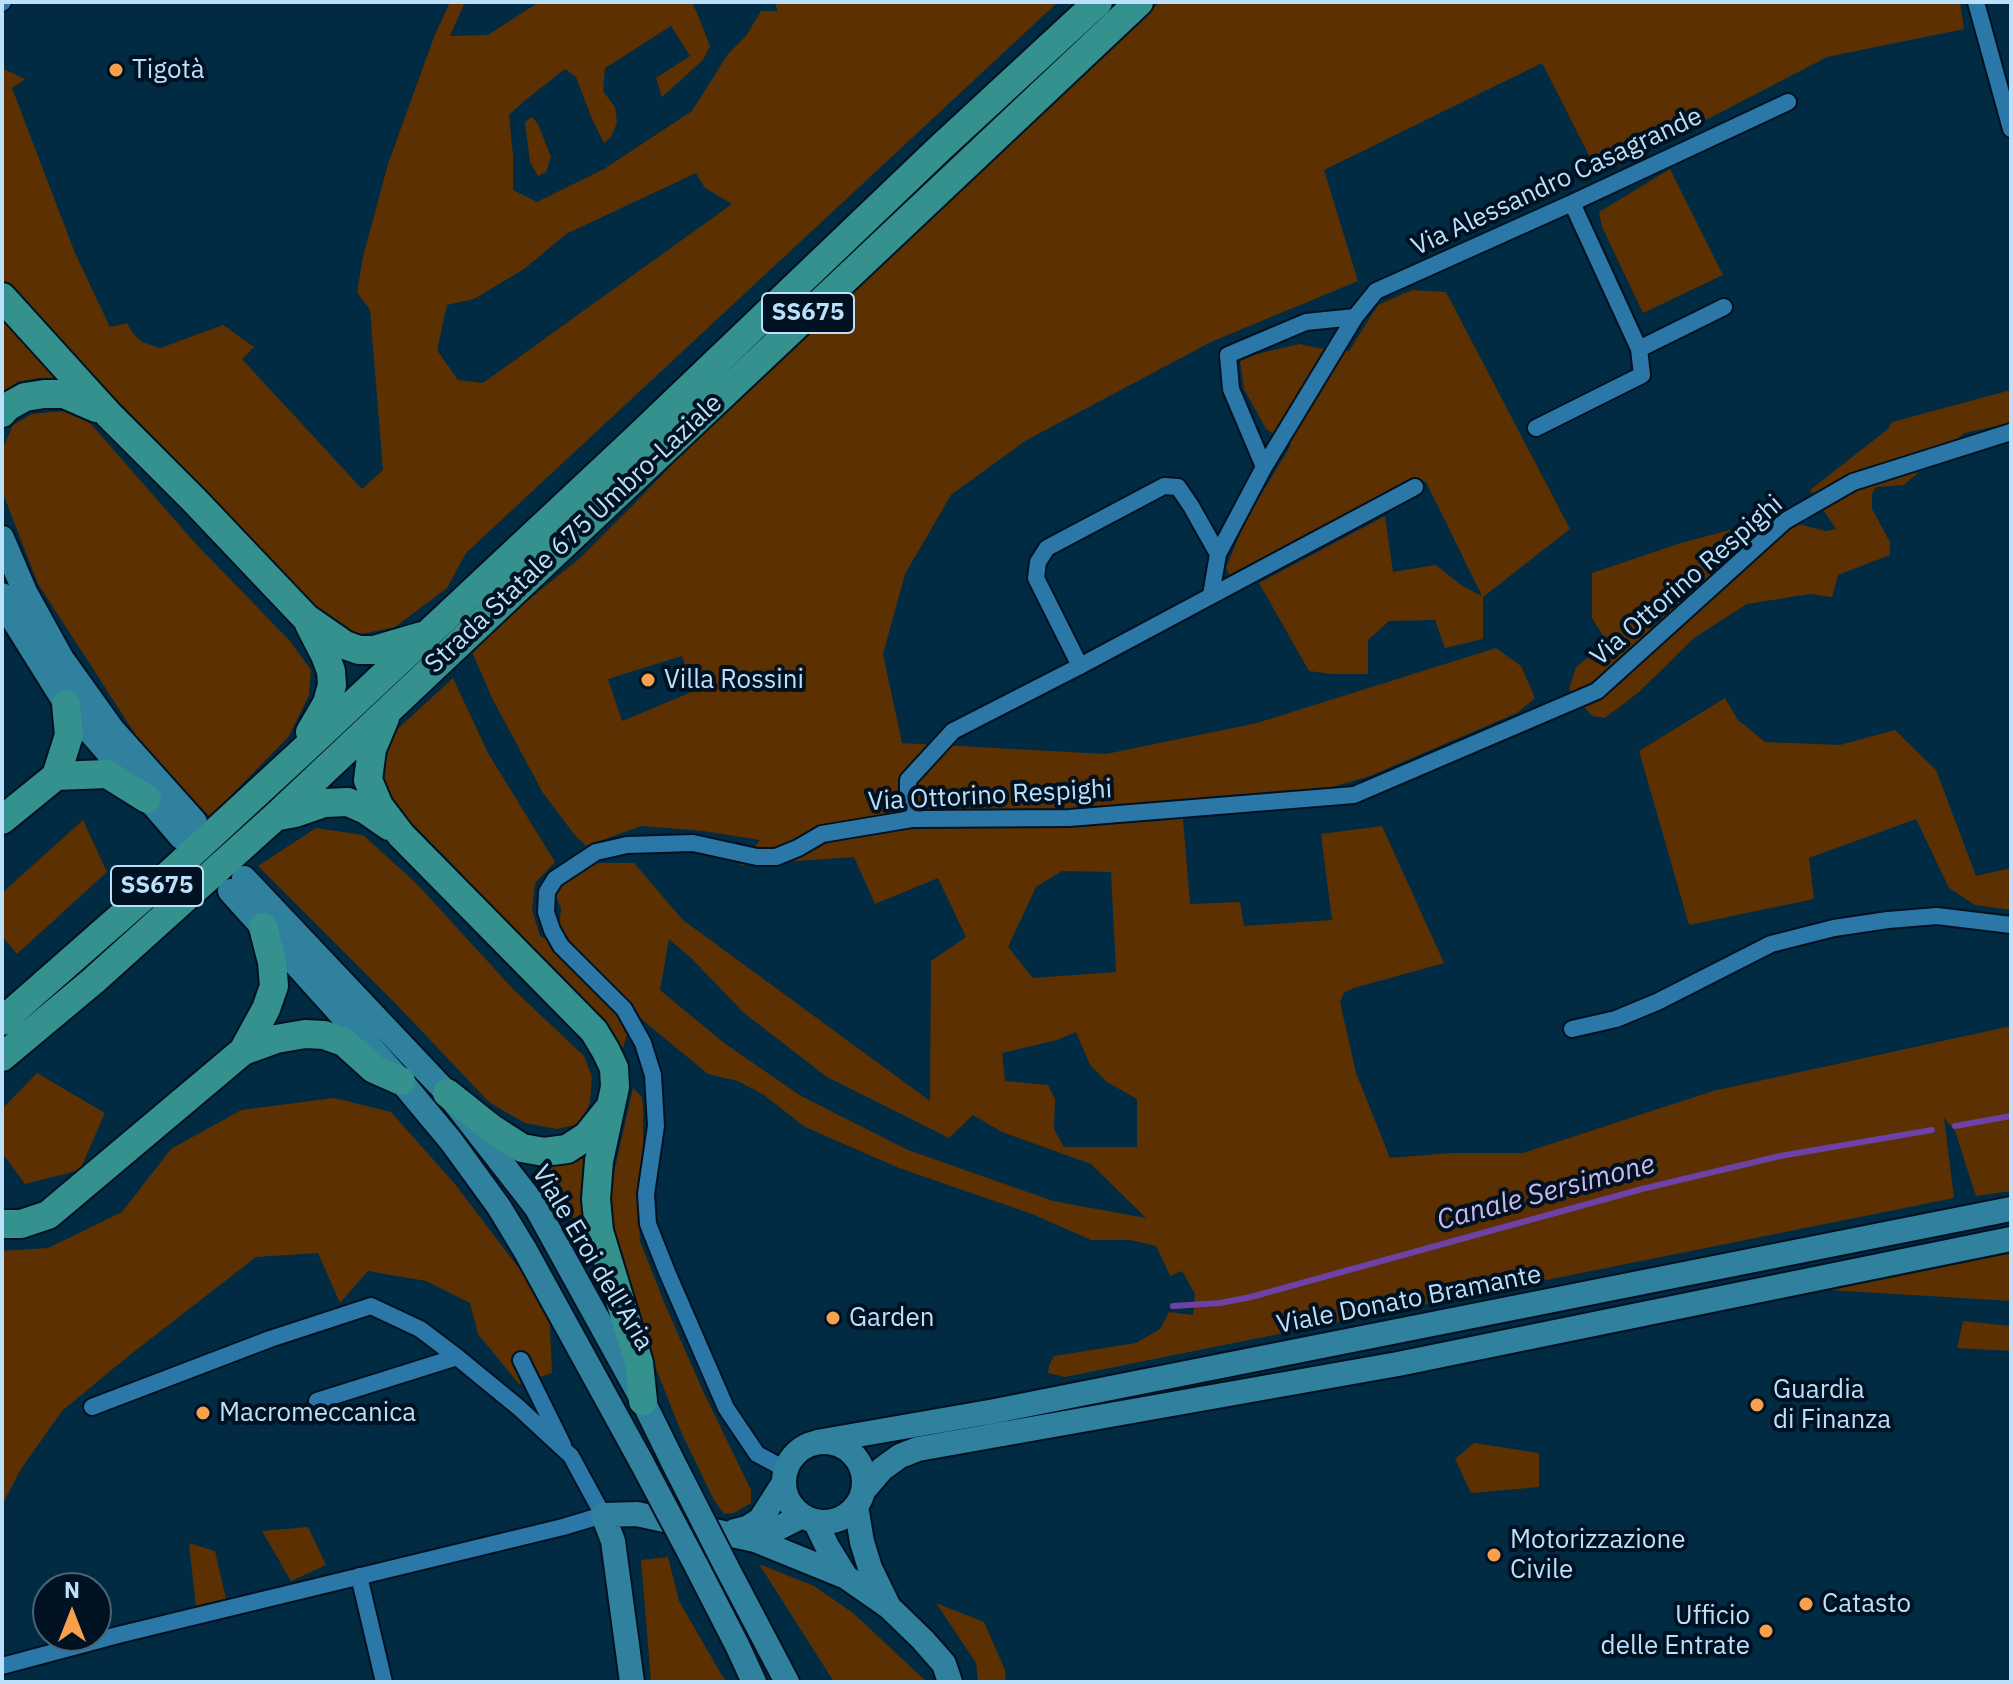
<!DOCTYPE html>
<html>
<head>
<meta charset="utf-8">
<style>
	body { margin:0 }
	#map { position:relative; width:2013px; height:1684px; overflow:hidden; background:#002b43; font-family:"IBM Plex Sans",sans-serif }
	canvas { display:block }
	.frame { position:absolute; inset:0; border:4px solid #bcdffa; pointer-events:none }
	.north { position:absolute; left:32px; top:1572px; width:80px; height:80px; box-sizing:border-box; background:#001221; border:2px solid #4b6478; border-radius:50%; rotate:0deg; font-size:22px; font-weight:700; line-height:32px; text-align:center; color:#bcdffa }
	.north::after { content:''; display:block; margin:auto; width:28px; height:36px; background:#f9a04d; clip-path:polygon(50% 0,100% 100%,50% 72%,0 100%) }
</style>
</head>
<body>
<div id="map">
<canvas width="2013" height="1684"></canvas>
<div class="frame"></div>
<div class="north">N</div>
</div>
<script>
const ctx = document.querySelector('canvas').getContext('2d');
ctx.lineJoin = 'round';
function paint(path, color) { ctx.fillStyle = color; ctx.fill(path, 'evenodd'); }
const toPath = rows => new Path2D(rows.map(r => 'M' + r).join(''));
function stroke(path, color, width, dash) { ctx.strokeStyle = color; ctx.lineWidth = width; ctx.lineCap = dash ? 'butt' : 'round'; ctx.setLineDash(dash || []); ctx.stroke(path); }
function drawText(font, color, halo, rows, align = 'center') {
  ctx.font = font + ' "IBM Plex Sans",sans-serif'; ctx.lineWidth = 8; ctx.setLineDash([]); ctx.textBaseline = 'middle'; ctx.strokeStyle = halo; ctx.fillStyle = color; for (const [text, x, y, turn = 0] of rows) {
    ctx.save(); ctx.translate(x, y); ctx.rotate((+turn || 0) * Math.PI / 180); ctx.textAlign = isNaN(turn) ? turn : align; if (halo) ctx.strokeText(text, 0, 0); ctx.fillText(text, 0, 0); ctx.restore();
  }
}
paint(toPath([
	[450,2,465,2,450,36,488,35,539,2,692,2,699,18,710,46,703,60,662,97,656,78,690,56,671,26,605,68,603,91,615,107,617,123,611,137,604,143,592,119,576,77,565,69,524,101,509,115,513,155,513,190,537,202,604,169,692,111,728,54,746,36,761,11,778,11,774,2,1058,2,466,553,447,588,395,627,362,634,342,628,308,600,223,508,25,306,2,280,2,65,4,69,25,79,12,88,75,253,110,327,127,323,132,332,142,342,160,348,223,325,254,347,242,359,362,489,383,470,370,310,357,292,363,257,388,164,434,37],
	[696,173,705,188,732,204,483,383,458,380,437,350,447,305,474,299,524,269,566,234],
	[1160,2,1960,2,1964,29,1827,57,1610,170,1597,171,1542,63,1324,170,1358,281,1211,342,1025,441,951,495,905,574,883,654,902,743,1106,754,1257,723,1496,648,1521,666,1535,698,1517,713,1370,776,1329,788,1193,800,1183,819,1190,904,1240,902,1244,926,1332,920,1321,834,1382,826,1444,963,1354,988,1344,993,1340,1002,1356,1073,1390,1158,1452,1153,1523,1153,1713,1091,2011,1026,2011,1191,1976,1196,1955,1131,1944,1118,1954,1198,1065,1377,1048,1373,1049,1365,1054,1356,1136,1343,1160,1329,1169,1312,1193,1315,1195,1294,1182,1271,1170,1276,1156,1246,1130,1240,1091,1240,1032,1214,899,1168,805,1127,764,1095,738,1081,708,1074,639,1017,630,1025,623,1048,454,866,399,810,381,776,391,735,453,678,488,753,555,862,535,883,532,910,540,936,550,941,559,931,561,908,555,895,562,885,591,863,634,863,683,920,930,1101,931,961,966,937,938,878,875,904,854,857,740,865,760,840,703,831,641,826,586,846,574,834,543,793,493,700,472,652,523,604,579,559,637,501,789,343],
	[682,656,694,691,622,721,608,679],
	[1062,871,1111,872,1116,972,1033,978,1008,947,1036,887],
	[669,939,690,957,744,1013,827,1077,949,1138,973,1115,1002,1132,1091,1164,1146,1218,1053,1201,908,1150,801,1096,724,1043,660,990],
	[1076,1032,1090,1065,1107,1082,1137,1099,1137,1147,1064,1147,1054,1129,1055,1099,1048,1085,1005,1081,1002,1053,1057,1040],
	[532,117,538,124,551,157,546,172,538,176,530,162,525,122],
	[1670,169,1723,275,1643,313,1602,227,1599,212],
	[1412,290,1446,292,1570,529,1483,597,1483,639,1445,648,1435,620,1389,621,1368,640,1368,674,1332,674,1309,671,1259,583,1385,516,1393,572,1436,565,1461,585,1482,596,1426,482,1411,479,1230,576,1226,568,1245,521,1291,445,1266,429,1244,389,1240,361,1257,354,1299,344,1318,348,1349,351,1378,305],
	[2,312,63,382,39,378,17,382,2,395],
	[2011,390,2011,423,1964,433,1904,485,1876,487,1872,494,1872,509,1890,542,1890,555,1838,575,1832,597,1810,594,1747,604,1694,638,1639,692,1605,718,1592,716,1569,689,1576,667,1607,642,1592,618,1592,573,1681,543,1737,528,1798,524,1826,531,1836,529,1810,490,1888,429,1892,422],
	[65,411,90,423,196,544,290,641,311,670,309,695,289,736,210,817,143,746,38,584,2,491,2,450,13,425,32,414],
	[1725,698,1738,720,1765,742,1840,745,1895,730,1936,770,1976,876,2011,868,2011,910,1975,905,1949,888,1916,819,1809,858,1814,899,1689,925,1639,751],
	[83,820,107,872,17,954,2,936,2,893],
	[316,828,363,835,416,883,513,989,584,1056,592,1077,590,1103,579,1124,557,1129,525,1123,490,1103,394,1002,258,866],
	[37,1073,105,1113,80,1170,25,1184,2,1153,2,1109],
	[633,1088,642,1097,643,1108,643,1149,637,1190,640,1241,664,1302,703,1391,751,1490,751,1503,734,1513,724,1514,714,1500,682,1434,628,1299,605,1226,611,1186],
	[334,1098,391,1112,455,1184,549,1308,552,1373,519,1384,478,1334,470,1303,426,1281,368,1271,340,1303,318,1253,256,1257,126,1358,62,1411,21,1469,2,1505,2,1251,48,1248,122,1212,171,1149,241,1110],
	[587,1155,588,1240,535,1160,546,1165,560,1166,577,1162],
	[2011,1248,2011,1301,1829,1290,1816,1286],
	[1963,1321,2011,1326,2011,1351,1957,1348],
	[1474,1443,1539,1453,1539,1487,1471,1493,1455,1459],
	[308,1527,326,1565,291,1581,262,1531],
	[189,1543,215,1551,226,1599,196,1608],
	[668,1557,679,1601,720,1672,727,1682,651,1682,641,1560],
	[759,1564,814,1586,853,1613,927,1682,834,1682],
	[936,1603,984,1622,1005,1670,1006,1682,978,1682,976,1663]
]), '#5c3000');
stroke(toPath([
	[1955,1126,2011,1116],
	[1173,1306,1220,1303,1251,1297,1642,1189,1780,1156,1932,1130]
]), '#6d41a6', 6);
const minor = toPath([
	[1976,2,2011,129],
	[2,3,3,2],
	[1572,203,1639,349,1724,307],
	[1536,428,1642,375,1639,349],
	[1264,467,1231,389,1228,355,1306,322,1355,317],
	[1211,595,1218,554,1264,467,1355,317,1376,291,1572,203,1788,102],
	[1080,666,1036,578,1038,562,1047,548,1164,486,1178,487,1191,506,1218,554],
	[912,819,908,800,908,780,953,731,1080,666,1415,487],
	[1572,1029,1616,1019,1657,1002,1771,944,1834,928,1888,920,1937,916,2011,925],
	[521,1360,563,1445],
	[92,1407,270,1339,371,1306,420,1329,457,1357],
	[785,1469,757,1454,726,1408,667,1272,648,1224,646,1194,656,1126,653,1075,643,1043,624,1009,561,946,552,930,546,912,547,892,555,879,596,852,627,845,693,843,757,857,776,857,798,848,822,834,912,819,1069,818,1354,795,1597,691,1785,521,1853,482,2011,432],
	[359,1576,384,1682],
	[2,1666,118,1635,563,1527,603,1515,571,1456,518,1407,457,1357,317,1401]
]);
const secondary = toPath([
	[2,538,25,592,62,659,112,729,195,822],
	[2,595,16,624,66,704,181,837],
	[244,878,447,1093,536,1207,643,1401,673,1462],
	[230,891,401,1081,451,1141,499,1207,525,1250,642,1463],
	'784 1482a40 40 0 1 1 80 0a40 40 0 1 1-80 0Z',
	[817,1442,995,1411,2011,1209],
	[864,1490,882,1469,900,1456,918,1449,1398,1364,2011,1239],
	[856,1506,862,1542,870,1568,888,1605],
	[815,1521,827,1546,846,1577,889,1607,923,1640,944,1664,950,1682],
	[735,1531,747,1528,760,1520,783,1484],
	[755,1540,846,1577],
	[725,1564,787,1682],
	[696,1565,738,1647,754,1682],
	[632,1682,613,1541,603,1515,637,1514,755,1540,802,1516]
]);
const trunk = toPath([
	[2,297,109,415,194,500,306,618,345,645,359,650,374,650,422,636],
	[2,413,7,407,25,397,44,394,64,394,96,408],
	[309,624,325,655,331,671,332,685,327,703,310,732],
	[385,718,372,749,368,780,379,806,401,835,594,1031,606,1051,614,1068,615,1087,599,1161,596,1199,599,1231,639,1363,643,1401],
	[56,776,107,774,147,799],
	[279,816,295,813,324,803,348,802,366,810,389,826],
	[2,820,56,776,69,735,66,704],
	[2,1021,165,878,306,748,637,438,939,149,1098,2],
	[243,1051,276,1039,305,1034,324,1035,344,1042,374,1069,401,1081],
	[2,1057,93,981,275,817,1139,2],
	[447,1093,491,1128,522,1148,544,1152,567,1149,587,1136,607,1111],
	[2,1224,21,1224,48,1215,243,1051,266,1009,274,986,272,962,263,927]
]);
stroke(minor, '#001221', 20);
stroke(secondary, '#001221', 28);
stroke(trunk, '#001221', 32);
stroke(minor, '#2b78a8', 16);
stroke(secondary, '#2f819e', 24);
stroke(trunk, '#34918e', 28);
const secondaryBridge = toPath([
	[673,1462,725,1564],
	[642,1463,696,1565]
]);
stroke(secondaryBridge, '#001221', 28, []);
stroke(secondaryBridge, '#2f819e', 24);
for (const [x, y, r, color] of [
	[116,70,8,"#f9a04d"],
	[648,680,8,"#f9a04d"],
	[833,1318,8,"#f9a04d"],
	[1757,1405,8,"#f9a04d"],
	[203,1413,8,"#f9a04d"],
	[1494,1555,8,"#f9a04d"],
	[1806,1604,8,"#f9a04d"],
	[1766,1631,8,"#f9a04d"]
]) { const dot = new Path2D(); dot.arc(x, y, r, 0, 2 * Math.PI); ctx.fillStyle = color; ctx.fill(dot); stroke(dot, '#001221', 3); }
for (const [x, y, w] of [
	[808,313,92],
	[157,886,92]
]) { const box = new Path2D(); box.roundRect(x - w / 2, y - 20, w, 40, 6); ctx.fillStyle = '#001221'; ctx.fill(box); stroke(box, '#bcdffa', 2); }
drawText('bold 24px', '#bcdffa', null, [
	["SS675",808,313],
	["SS675",157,886]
]);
drawText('26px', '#bcdffa', '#001221', [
	["Tigotà",132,70],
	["Villa Rossini",664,680],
	["Garden",849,1318],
	["Guardia",1773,1390],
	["di Finanza",1773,1420],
	["Macromeccanica",219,1413],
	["Motorizzazione",1510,1540],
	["Civile",1510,1570],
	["Catasto",1822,1604],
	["Ufficio",1750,1616,"right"],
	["delle Entrate",1750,1646,"right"]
], 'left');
drawText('26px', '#bcdffa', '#001221', [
	["Via Alessandro Casagrande",1557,182,-25],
	["Strada Statale 675 Umbro-Laziale",574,534,-43],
	["Via Ottorino Respighi",1687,581,-41],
	["Via Ottorino Respighi",990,796,-3],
	["Viale Eroi dell'Aria",592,1258,59],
	["Viale Donato Bramante",1409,1300,-11]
]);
drawText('italic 28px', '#cbb9ed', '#001221', [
	["Canale Sersimone",1546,1193,-15]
]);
</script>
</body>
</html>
